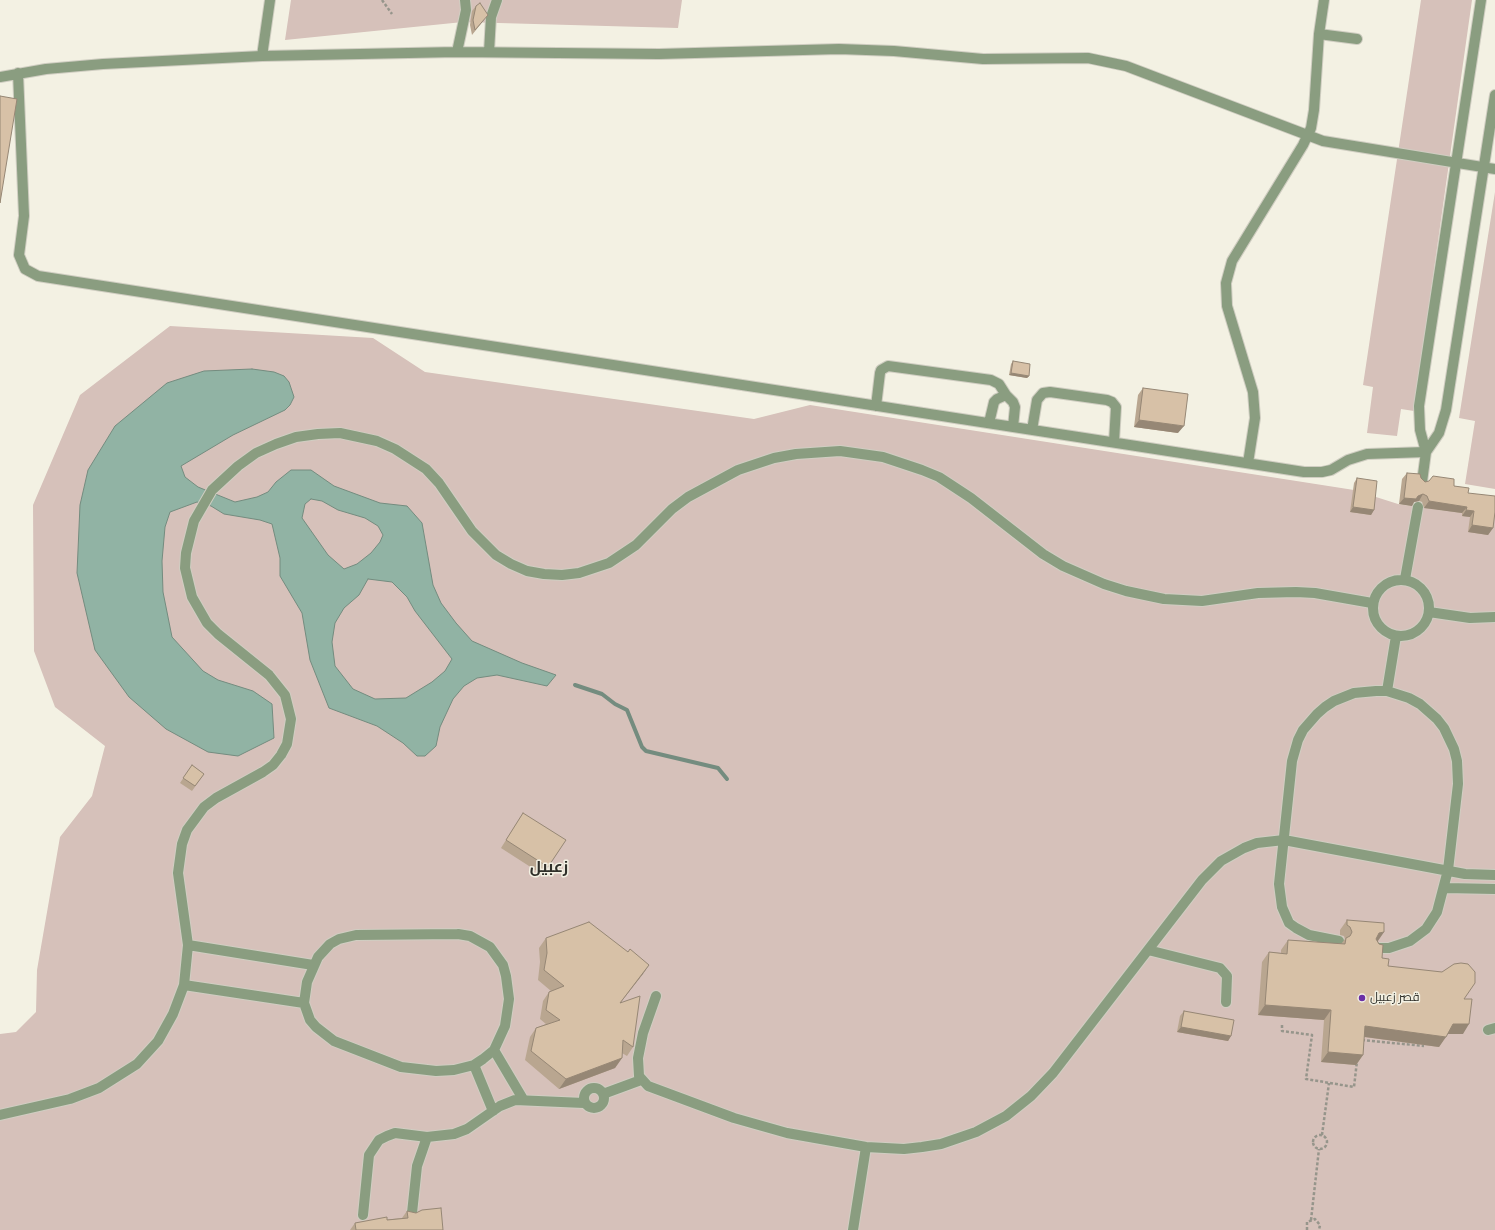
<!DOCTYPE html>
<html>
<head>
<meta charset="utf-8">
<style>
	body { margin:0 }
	canvas { display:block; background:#f3f1e3 }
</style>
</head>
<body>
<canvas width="1495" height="1230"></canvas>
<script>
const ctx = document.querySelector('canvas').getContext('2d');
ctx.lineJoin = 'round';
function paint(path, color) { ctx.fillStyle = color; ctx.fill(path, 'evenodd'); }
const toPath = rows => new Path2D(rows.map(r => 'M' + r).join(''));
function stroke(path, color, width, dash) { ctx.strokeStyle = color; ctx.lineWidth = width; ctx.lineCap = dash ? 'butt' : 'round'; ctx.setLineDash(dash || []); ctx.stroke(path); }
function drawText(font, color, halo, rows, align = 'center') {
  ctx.font = font + ' "Nunito Sans",Cairo,sans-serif'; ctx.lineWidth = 3; ctx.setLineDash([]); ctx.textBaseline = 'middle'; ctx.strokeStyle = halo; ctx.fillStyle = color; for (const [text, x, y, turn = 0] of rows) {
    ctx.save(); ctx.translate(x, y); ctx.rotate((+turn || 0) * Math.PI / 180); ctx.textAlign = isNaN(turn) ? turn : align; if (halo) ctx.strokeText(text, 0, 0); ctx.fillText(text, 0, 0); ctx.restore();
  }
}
paint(toPath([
	[291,0,682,0,678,28,463,22,285,40],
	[1421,0,1472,0,1414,411,1401,409,1397,436,1367,433,1373,387,1363,385],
	[1495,192,1495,489,1465,484,1475,421,1459,418],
	[170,326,373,338,425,372,754,419,810,405,1354,490,1398,504,1446,511,1495,513,1495,1230,0,1230,0,1034,16,1032,36,1012,37,970,60,837,92,796,105,746,55,707,34,651,33,505,80,395]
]), '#d6c1ba');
const water = toPath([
	[252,369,274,372,284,376,289,382,294,397,290,405,285,410,233,435,181,466,185,477,198,487,235,502,257,497,268,492,276,482,291,470,311,470,334,486,380,503,407,506,422,523,433,585,441,603,456,623,472,641,522,663,556,675,547,686,497,675,477,678,464,686,453,699,440,727,436,746,425,756,417,756,403,743,377,726,329,708,310,660,302,613,280,576,280,558,272,524,260,520,224,514,211,506,197,502,170,512,165,527,162,561,163,592,172,637,203,671,218,680,253,691,272,704,274,738,238,756,208,752,166,729,129,697,95,650,77,573,80,505,88,470,115,426,167,383,204,371,252,369],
	[311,499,322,501,338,510,365,518,378,526,383,535,380,542,371,553,357,564,344,569,328,555,302,518,305,504,311,499],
	[368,579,392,582,407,597,415,611,452,659,445,671,432,682,406,698,375,699,353,689,335,666,332,642,335,623,344,608,359,595,368,579]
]);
paint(water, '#91b3a4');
stroke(water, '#748c7f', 1);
stroke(toPath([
	[575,685,602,694,615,704,627,710,642,747,646,751,718,768,727,779]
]), '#748c7f', 4);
const minor = toPath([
	[1319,34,1357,39],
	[457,52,466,10,465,0],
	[489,52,491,17,497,0],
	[262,56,270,0],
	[18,73,24,216,19,255,25,269,38,276,1304,472,1322,472,1331,470,1348,460,1367,454,1426,452],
	[0,77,46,69,103,64,262,56,457,52,659,54,839,49,894,51,983,59,1088,58,1126,66,1323,141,1495,169],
	[876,406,880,373,881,370,888,366,991,380,999,384,1006,395,1013,402,1015,407,1013,427],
	[989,423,994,402,997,399,1006,395],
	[1032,430,1037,400,1043,393,1050,392,1107,400,1112,402,1116,407,1114,442],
	[1426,452,1439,433,1446,410,1495,95],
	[1248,463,1255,418,1253,392,1227,306,1226,283,1232,261,1303,145,1311,128,1314,110,1319,34,1324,0],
	[1422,482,1426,452,1420,430,1419,406,1481,0],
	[1405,579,1418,507],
	'1373 608a28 28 0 1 1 56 0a28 28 0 1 1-56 0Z',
	[1429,612,1470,618,1495,617],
	[1387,691,1396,636],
	[1445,888,1495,889],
	[458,934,470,936,490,947,503,965,506,976,509,999,505,1026,494,1050,483,1059,474,1065,454,1070,436,1071,401,1067,334,1041,316,1027,310,1020,304,1003,307,982,318,957,330,944,339,939,356,935,458,934],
	[1339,941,1309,935,1296,928,1289,923,1282,907,1279,884,1292,761,1298,740,1303,730,1317,714,1325,707,1334,701,1354,693,1376,691,1387,691,1409,698,1420,704,1437,719,1444,728,1454,749,1457,761,1458,784,1448,870,1437,912,1426,929,1410,941,1389,948,1376,948],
	[188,945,313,965],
	[1148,950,1220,968,1227,976,1226,1002],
	[184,985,304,1003],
	[656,996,643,1033,638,1058,639,1076,648,1086,734,1118,787,1133,866,1147,904,1149,922,1147,941,1144,976,1132,1006,1116,1031,1096,1053,1073,1202,880,1221,861,1244,848,1257,843,1284,840,1465,874,1495,875],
	[1488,1030,1495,1028],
	[494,1050,523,1099],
	[474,1065,493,1111],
	'584 1098a10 10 0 1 1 20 0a10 10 0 1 1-20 0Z',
	[603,1094,641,1080],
	[0,1115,70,1099,99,1088,137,1064,158,1041,173,1014,184,985,188,945,178,873,182,844,187,830,204,807,216,798,263,772,273,765,281,755,287,744,291,719,285,695,269,675,218,634,207,623,192,597,185,568,186,553,194,521,212,490,238,466,256,453,276,444,296,437,318,434,340,433,377,441,395,449,426,469,439,483,472,531,496,555,511,564,527,571,544,574,562,575,579,573,609,563,636,545,672,509,688,497,738,470,774,458,796,454,840,451,883,457,922,470,939,477,971,498,1043,554,1063,566,1104,584,1126,591,1164,599,1202,601,1258,593,1296,592,1315,593,1372,603],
	[412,1213,417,1166,427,1137],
	[363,1215,369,1155,379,1140,387,1136,395,1133,427,1137,454,1134,467,1129,500,1106,515,1100,584,1103],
	[853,1230,866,1147]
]);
stroke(minor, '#d0cec2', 12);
stroke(toPath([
	[382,0,392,14],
	[1282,1025,1282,1031,1312,1035,1306,1079,1354,1087,1357,1061],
	[1362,1040,1424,1046],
	'1313 1142a7 7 0 1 1 14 0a7 7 0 1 1-14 0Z',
	[1322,1135,1329,1083],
	[1311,1220,1319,1149],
	[1307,1230,1307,1222,1315,1219,1320,1225,1319,1230]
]), '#96958b', 2.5, [3, 2]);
stroke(minor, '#8a9d80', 10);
paint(toPath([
	[476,6,484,20,472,35,470,25,472,11],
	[1013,361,1029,376,1027,378,1009,375,1011,364],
	[1143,388,1178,433,1134,427,1138,395],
	[1407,473,1421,478,1425,482,1454,486,1468,493,1493,528,1488,535,1468,532,1470,517,1462,516,1462,513,1424,508,1422,502,1419,501,1414,502,1412,506,1399,504,1402,479],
	[1357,478,1374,510,1371,515,1350,512,1354,483],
	[192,765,204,774,192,791,180,783],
	[523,813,548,867,543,875,501,848],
	[1347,920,1384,932,1378,941,1382,958,1388,966,1464,999,1463,1034,1447,1034,1439,1047,1364,1037,1363,1055,1356,1065,1321,1062,1324,1020,1258,1015,1262,962,1269,952,1281,953,1281,950,1288,940,1341,944,1345,939,1344,936,1340,935,1340,930],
	[546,938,628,952,649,965,621,1002,633,1047,627,1056,622,1053,622,1058,615,1068,559,1089,525,1060,530,1037,536,1028,546,1024,540,1019,543,1001,549,992,551,991,538,980,540,962,539,948],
	[1184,1011,1231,1036,1228,1041,1177,1032,1180,1016],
	[407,1211,443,1230,350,1230,355,1223,402,1218]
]), '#b9a690');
paint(toPath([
	[1011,373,1029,376,1027,378,1009,375],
	[1139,420,1184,426,1178,433,1134,427],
	[1423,494,1419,501,1414,502,1412,506,1399,504,1404,498,1418,496],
	[1429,501,1467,507,1462,513,1424,508],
	[1353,507,1374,510,1371,515,1350,512],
	[1466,510,1474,511,1470,517,1462,516],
	[1472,525,1493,528,1488,535,1468,532],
	[1384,932,1377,942,1372,943,1379,933],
	[649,965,643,974,613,1012,620,1003],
	[1265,1005,1331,1010,1324,1020,1258,1015],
	[1453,1024,1469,1024,1463,1034,1446,1034],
	[1365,1026,1446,1037,1439,1047,1358,1036],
	[1181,1027,1231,1036,1228,1041,1177,1032],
	[1328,1052,1363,1055,1356,1065,1321,1062],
	[622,1058,615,1068,559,1089,566,1079]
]), '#968775');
const building = toPath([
	[480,3,488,15,475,30,473,20,476,6,480,3],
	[0,96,17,99,0,203,0,96],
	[1013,361,1030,364,1029,376,1011,373,1013,361],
	[1143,388,1188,394,1184,426,1139,420,1143,388],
	[1407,473,1420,474,1421,478,1425,482,1429,481,1433,476,1454,479,1454,486,1469,488,1468,493,1495,496,1495,512,1493,528,1472,525,1474,511,1466,510,1467,507,1429,501,1427,496,1423,494,1418,496,1416,499,1404,498,1407,473],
	[1357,478,1377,481,1374,510,1353,507,1357,478],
	[192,765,204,774,195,786,183,778,192,765],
	[523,813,566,840,548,867,506,840,523,813],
	[1347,920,1384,923,1384,932,1379,933,1376,939,1379,944,1383,945,1382,958,1389,959,1388,966,1442,972,1454,964,1461,963,1468,964,1475,972,1475,983,1464,999,1472,999,1469,1024,1453,1024,1446,1037,1365,1026,1363,1055,1328,1052,1331,1010,1265,1005,1269,952,1287,954,1288,940,1345,944,1346,938,1350,936,1352,932,1350,927,1347,925,1347,920],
	[589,922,628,952,630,949,649,965,620,1003,640,996,633,1047,623,1040,622,1058,566,1079,531,1051,536,1028,560,1020,546,1010,549,992,564,986,544,970,547,953,546,938,589,922],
	[1184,1011,1234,1020,1231,1036,1181,1027,1184,1011],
	[441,1208,443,1230,356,1230,355,1223,387,1217,387,1220,408,1218,407,1211,416,1213,422,1210,441,1208]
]);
paint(building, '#d7c1a7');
stroke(building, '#968775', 1);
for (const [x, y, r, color] of [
	[1362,998,4,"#6b30a6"]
]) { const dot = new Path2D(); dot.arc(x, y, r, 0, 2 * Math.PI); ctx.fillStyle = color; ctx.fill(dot); stroke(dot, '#f3f1e3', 1.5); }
drawText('12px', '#30302a', '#f3f1e3', [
	["قصر زعبيل",1370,998]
], 'left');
drawText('bold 16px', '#30302a', '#f3f1e3', [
	["زعبيل",549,868]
]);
</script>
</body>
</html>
